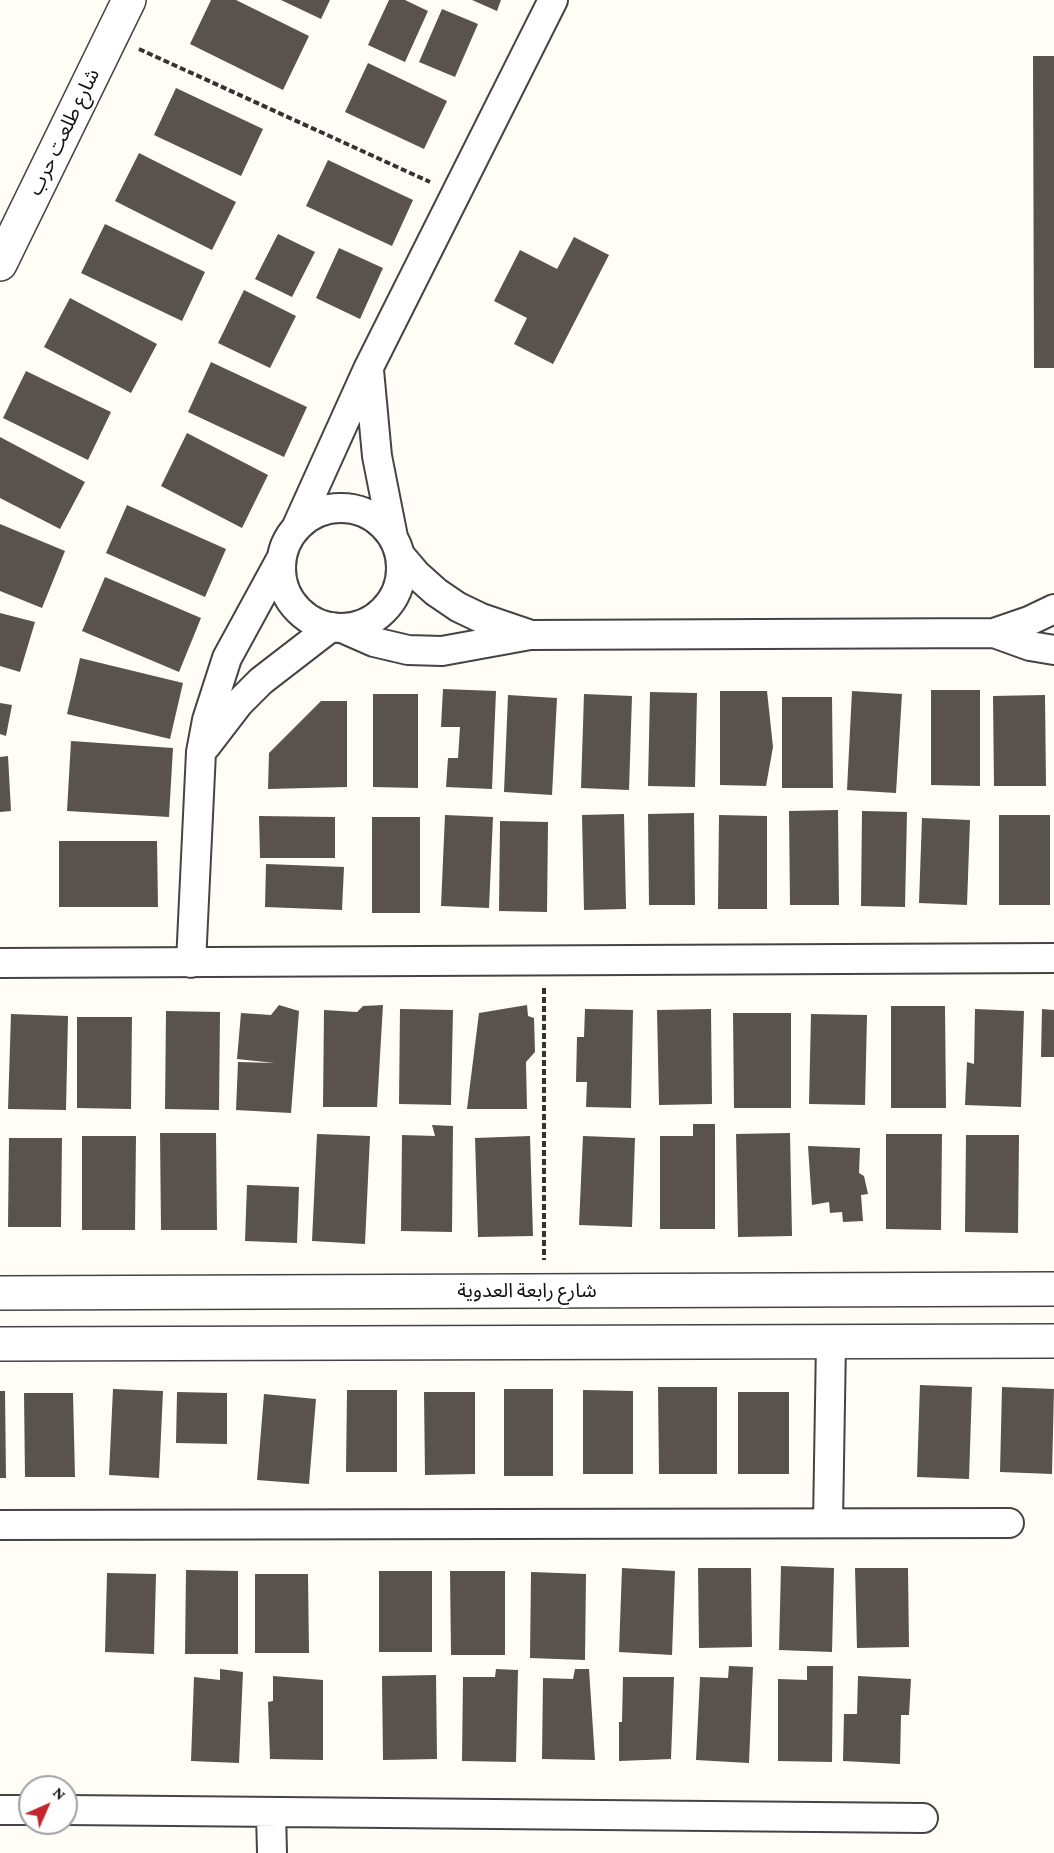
<!DOCTYPE html>
<html>
<head>
<meta charset="utf-8">
<style>
	body { margin:0 }
	#map { position:relative; width:1054px; height:1853px; overflow:hidden; background:#fffdf5; font-family:"Crimson Pro",serif }
	canvas { display:block }
	.north { position:absolute; left:18px; top:1775px; width:60px; height:60px; box-sizing:border-box; background:#fff; border:2px solid #a0a0a0; border-radius:50%; rotate:45deg; font-size:16px; font-weight:700; line-height:24px; text-align:center; color:#111 }
	.north::after { content:''; display:block; margin:auto; width:21px; height:27px; background:#c4262e; clip-path:polygon(50% 0,100% 100%,50% 72%,0 100%) }
</style>
</head>
<body>
<div id="map">
<canvas width="1054" height="1853"></canvas>
<div class="north">N</div>
</div>
<script>
const ctx = document.querySelector('canvas').getContext('2d');
ctx.lineJoin = 'round';
function paint(path, color) { ctx.fillStyle = color; ctx.fill(path, 'evenodd'); }
const toPath = rows => new Path2D(rows.map(r => 'M' + r).join(''));
function stroke(path, color, width, dash) { ctx.strokeStyle = color; ctx.lineWidth = width; ctx.lineCap = dash ? 'butt' : 'round'; ctx.setLineDash(dash || []); ctx.stroke(path); }
function drawText(font, color, halo, rows, align = 'center') {
  ctx.font = font + ' "Crimson Pro","Noto Sans Arabic",serif'; ctx.lineWidth = 6; ctx.setLineDash([]); ctx.textBaseline = 'middle'; ctx.strokeStyle = halo; ctx.fillStyle = color; for (const [text, x, y, turn = 0] of rows) {
    ctx.save(); ctx.translate(x, y); ctx.rotate((+turn || 0) * Math.PI / 180); ctx.textAlign = isNaN(turn) ? turn : align; if (halo) ctx.strokeText(text, 0, 0); ctx.fillText(text, 0, 0); ctx.restore();
  }
}
paint(toPath([
	[211,0,236,0,309,36,283,90,190,44],
	[281,0,330,0,321,19],
	[389,0,405,0,428,11,405,62,368,45],
	[472,0,501,0,497,11],
	[442,9,478,24,455,77,419,62],
	[1033,56,1054,56,1054,368,1034,368],
	[368,63,447,101,424,149,345,112],
	[176,88,263,129,241,176,154,135],
	[139,153,236,202,212,250,115,201],
	[328,160,413,200,392,246,306,206],
	[105,224,205,272,182,321,81,273],
	[278,234,315,252,292,297,255,279],
	[574,237,609,255,553,364,514,344,527,318,494,301,520,250,557,269],
	[339,248,383,268,360,319,316,298],
	[244,290,296,316,270,368,218,343],
	[70,298,157,344,131,393,44,347],
	[211,362,307,407,284,457,188,412],
	[26,371,111,412,88,460,3,418],
	[187,433,268,475,242,528,161,486],
	[0,437,85,482,60,529,0,498],
	[127,505,226,549,205,597,106,553],
	[0,524,65,551,42,608,0,591],
	[105,577,201,618,179,672,82,631],
	[0,613,35,622,20,672,0,666],
	[80,658,183,683,170,739,67,714],
	[443,689,496,691,492,789,446,787,448,758,458,758,460,727,441,727],
	[931,690,980,690,980,786,931,785],
	[720,691,767,691,773,747,766,786,720,785],
	[852,691,902,694,896,793,847,790],
	[650,692,697,693,695,787,648,786],
	[373,694,418,694,418,788,373,787],
	[584,694,632,696,629,790,581,788],
	[508,695,557,698,552,795,504,792],
	[1045,695,1046,786,994,786,993,696],
	[782,697,832,697,833,788,782,788],
	[321,701,347,701,347,787,268,789,269,753],
	[0,703,12,705,6,736,0,734],
	[71,741,173,748,169,817,67,811],
	[8,756,11,811,0,812,0,757],
	[838,810,839,905,790,905,789,811],
	[862,811,907,812,905,907,861,906],
	[694,813,695,905,649,905,648,814],
	[624,814,626,909,584,910,582,815],
	[445,815,493,817,489,908,441,906],
	[719,815,767,816,767,909,718,909],
	[999,815,1050,815,1050,905,999,905],
	[259,816,335,817,335,858,260,858],
	[372,817,420,817,420,913,372,913],
	[922,818,970,820,967,905,919,903],
	[500,821,548,822,547,912,499,911],
	[59,841,157,841,158,907,59,907],
	[266,864,344,867,342,910,265,907],
	[279,1005,299,1011,291,1113,236,1110,238,1062,275,1063,237,1059,241,1013,271,1015],
	[383,1005,377,1107,323,1107,324,1010,357,1012,363,1006],
	[527,1005,528,1016,534,1018,535,1052,526,1062,527,1109,467,1109,479,1013],
	[891,1006,945,1006,946,1108,891,1108],
	[400,1009,453,1010,451,1105,399,1104],
	[585,1009,633,1010,631,1108,586,1107,587,1082,576,1082,577,1037,584,1037],
	[711,1009,712,1104,659,1105,657,1010],
	[975,1009,1024,1011,1021,1107,965,1105,967,1062,974,1064],
	[1042,1009,1054,1010,1054,1057,1041,1057],
	[166,1011,220,1012,219,1110,165,1109],
	[733,1013,791,1013,791,1108,734,1108],
	[11,1014,68,1016,66,1110,8,1109],
	[811,1014,867,1015,865,1105,809,1104],
	[77,1017,132,1017,131,1109,77,1108],
	[693,1124,715,1124,715,1229,660,1229,660,1136,693,1136],
	[432,1125,453,1126,452,1232,401,1231,402,1135,435,1136],
	[160,1133,216,1133,217,1230,161,1230],
	[790,1133,792,1236,738,1237,736,1134],
	[317,1134,370,1136,365,1244,312,1241],
	[886,1134,942,1134,941,1230,886,1229],
	[966,1135,1019,1135,1018,1233,965,1232],
	[82,1136,136,1136,135,1230,82,1230],
	[530,1136,533,1236,478,1237,475,1138],
	[583,1136,635,1138,632,1227,579,1225],
	[9,1138,62,1138,61,1227,8,1227],
	[808,1146,860,1148,859,1173,864,1176,868,1194,861,1195,863,1221,843,1222,842,1212,830,1213,829,1202,812,1205],
	[247,1185,299,1187,297,1243,245,1241],
	[920,1385,972,1387,969,1479,917,1477],
	[658,1387,717,1387,717,1474,659,1474],
	[1002,1387,1054,1389,1052,1474,1000,1472],
	[113,1389,163,1391,159,1478,109,1475],
	[504,1389,553,1389,553,1476,504,1476],
	[347,1390,397,1390,397,1472,346,1472],
	[583,1390,633,1391,633,1474,583,1474],
	[0,1391,5,1391,6,1478,0,1478],
	[177,1392,227,1393,227,1444,176,1443],
	[424,1392,475,1392,475,1474,425,1475],
	[738,1392,789,1392,789,1474,738,1474],
	[24,1393,73,1393,75,1477,25,1477],
	[264,1394,316,1399,309,1484,257,1480],
	[781,1566,834,1568,832,1652,779,1650],
	[622,1568,675,1571,672,1655,619,1652],
	[698,1568,751,1568,752,1647,699,1648],
	[855,1568,908,1568,909,1647,857,1648],
	[186,1570,238,1571,238,1654,185,1654],
	[379,1571,432,1571,432,1652,379,1652],
	[450,1571,505,1571,505,1655,451,1655],
	[531,1572,586,1574,585,1660,530,1658],
	[107,1573,156,1574,154,1654,105,1652],
	[255,1574,308,1574,309,1653,255,1653],
	[729,1666,753,1667,749,1763,696,1760,700,1677,728,1678],
	[807,1666,833,1666,832,1762,778,1761,778,1679,807,1680],
	[220,1669,243,1672,239,1763,191,1761,194,1677,220,1680],
	[496,1669,518,1670,516,1762,462,1761,463,1677,495,1677],
	[575,1669,589,1669,595,1760,542,1759,543,1678,573,1679],
	[436,1675,437,1759,383,1760,382,1676],
	[273,1676,323,1680,323,1760,270,1759,268,1702,273,1701],
	[858,1676,911,1679,909,1715,901,1715,900,1764,843,1761,844,1714,857,1714],
	[623,1677,674,1677,671,1759,619,1761,619,1722,622,1722]
]), '#5a524d');
const minor = toPath([
	[369,370,377,456,393,537],
	'281 568a60 60 0 1 1 120 0a60 60 0 1 1-120 0Z',
	[297,526,368,369,553,0],
	[400,555,417,575,436,592,458,607,481,618,528,634],
	[342,628,374,642,408,650,442,651,530,635,994,633,1030,646,1054,650],
	[994,633,1029,621,1054,609],
	[206,746,239,703,261,681,331,627],
	[0,963,1054,958],
	[191,963,201,752,207,720,227,658,281,559],
	[828,1523,831,1342],
	[0,1525,1009,1523],
	[0,1810,30,1810],
	[66,1810,923,1818],
	[271,1812,272,1853]
]);
const tertiary = toPath([
	[0,264,129,0],
	[0,1293,1054,1289],
	[0,1344,1054,1341]
]);
stroke(minor, '#444', 32);
stroke(tertiary, '#444', 36);
stroke(toPath([
	[139,49,430,182],
	[544,988,544,1260]
]), '#333', 4, [6, 3]);
stroke(minor, '#fff', 28);
stroke(tertiary, '#fff', 33);
drawText('20px', '#111', '#fff', [
	["شارع طلعت حرب",64,132,-64],
	["شارع رابعة العدوية",527,1291]
]);
</script>
</body>
</html>
